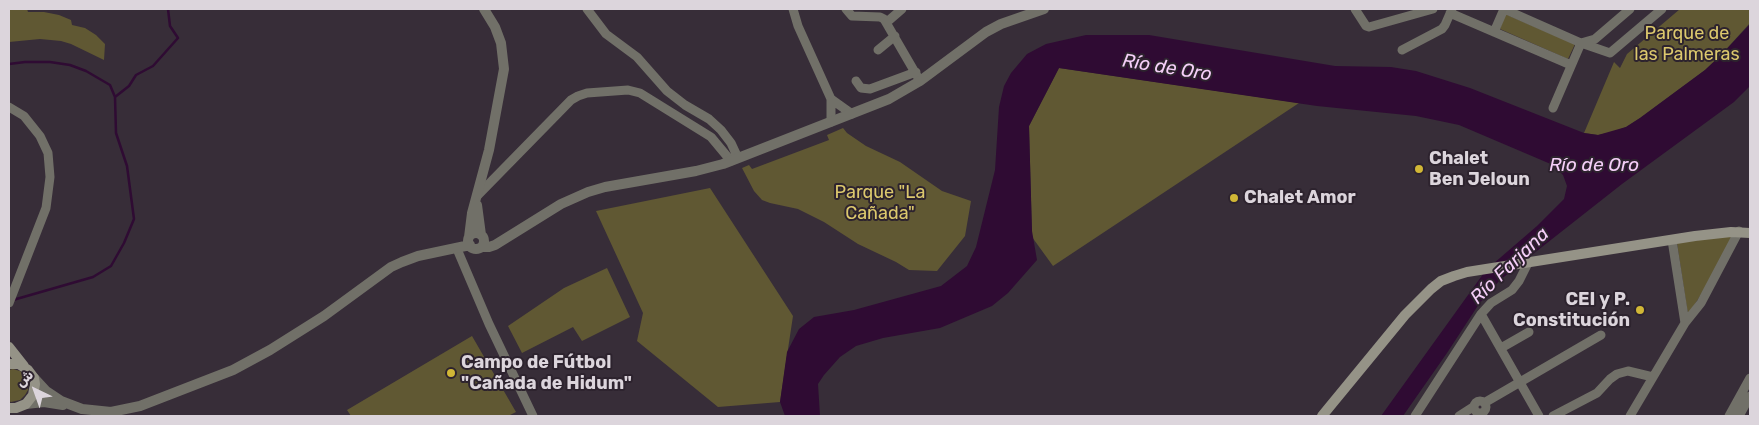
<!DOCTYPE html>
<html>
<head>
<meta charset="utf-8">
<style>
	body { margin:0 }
	#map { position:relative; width:1759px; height:425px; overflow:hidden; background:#372d38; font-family:Rubik,Cairo,sans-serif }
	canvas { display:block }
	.frame { position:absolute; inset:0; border:10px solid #dcd5dc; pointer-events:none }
	.north { position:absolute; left:10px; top:365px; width:50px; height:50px; -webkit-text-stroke:4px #2d232e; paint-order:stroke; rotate:318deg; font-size:14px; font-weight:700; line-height:20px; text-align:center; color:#dcd5dc }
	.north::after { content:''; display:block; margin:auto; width:18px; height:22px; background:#dcd5dc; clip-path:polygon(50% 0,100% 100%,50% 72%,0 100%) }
</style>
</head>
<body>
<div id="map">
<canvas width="1759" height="425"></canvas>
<div class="frame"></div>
<div class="north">ش</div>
</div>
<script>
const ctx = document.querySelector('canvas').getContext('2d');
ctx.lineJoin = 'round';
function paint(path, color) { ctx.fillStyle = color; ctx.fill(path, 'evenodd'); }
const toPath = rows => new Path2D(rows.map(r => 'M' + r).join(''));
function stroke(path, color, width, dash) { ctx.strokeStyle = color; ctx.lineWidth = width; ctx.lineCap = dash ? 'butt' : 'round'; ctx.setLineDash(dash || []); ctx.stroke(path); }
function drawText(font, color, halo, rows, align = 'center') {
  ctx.font = font + ' Rubik,sans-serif'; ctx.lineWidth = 4; ctx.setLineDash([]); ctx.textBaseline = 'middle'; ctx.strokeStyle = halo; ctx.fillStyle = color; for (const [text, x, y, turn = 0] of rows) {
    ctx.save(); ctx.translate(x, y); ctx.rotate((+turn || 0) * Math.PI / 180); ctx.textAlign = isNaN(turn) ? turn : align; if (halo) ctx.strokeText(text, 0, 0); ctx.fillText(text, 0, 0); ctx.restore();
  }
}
paint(toPath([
	[9,9,27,9,28,12,44,12,59,15,71,20,72,25,85,28,96,35,105,44,104,60,71,44,61,41,40,39,9,42],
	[1680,9,1750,9,1750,23,1721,55,1705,70,1640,118,1626,127,1613,132,1598,135,1584,133,1614,62,1620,68,1627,54],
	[1505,14,1575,44,1568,59,1500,29],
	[1059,68,1299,103,1053,266,1032,237,1029,126],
	[843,128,847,133,866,146,900,162,942,191,971,201,965,236,937,271,909,270,896,262,858,244,824,222,798,209,770,203,762,200,754,191,742,168,749,165,752,169,829,140,827,135],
	[710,188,793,316,780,402,718,407,637,341,643,313,596,211],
	[1739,234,1688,315,1677,243],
	[607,268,630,317,582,341,573,327,522,353,508,326,564,288],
	[472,336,516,412,508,416,351,416,347,410],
	[13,369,20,371,26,377,28,383,28,390,25,395,20,400,11,402,9,401,9,370]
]), '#605833');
paint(toPath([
	[1750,24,1750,86,1734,102,1622,184,1500,280,1479,304,1447,353,1403,416,1381,416,1486,270,1537,226,1564,199,1567,186,1563,175,1553,165,1459,125,1416,116,1317,106,1059,68,1029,126,1032,231,1037,260,1008,293,992,306,940,328,883,338,856,346,840,357,824,375,818,384,820,416,785,416,780,402,787,352,799,329,814,317,854,310,941,286,967,266,976,247,995,170,999,107,1004,86,1011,73,1027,54,1046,44,1086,35,1149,35,1335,66,1391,67,1416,71,1470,88,1584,133,1598,135,1626,127,1640,118,1705,70,1721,55]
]), '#2f0b33');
stroke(toPath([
	[9,64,25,62,50,62,70,65,86,71,110,85,115,97,116,133,127,166,134,219,124,243,111,266,93,277,13,300],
	[115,97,129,86,136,75,153,66,178,38,170,26,168,9]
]), '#2f0b33', 2.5);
stroke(toPath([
	[587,9,606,34,637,57,667,91,685,105,709,119,721,130,731,143,738,158],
	[793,9,798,26,831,99,831,122],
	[846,9,852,16,880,17,884,19,920,81],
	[1355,9,1366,26,1369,27,1433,9],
	[1504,9,1581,43,1610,53,1662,9],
	[1450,13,1571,65],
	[887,22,902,9],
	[1494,32,1504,9],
	[1581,43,1595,39,1630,9],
	[878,50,895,36],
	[1402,50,1442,29,1445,25,1452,9],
	[856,81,861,88,870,89,916,72],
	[831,99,852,114],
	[9,107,24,116,40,136,48,153,50,177,46,208,9,303],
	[1553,108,1581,43],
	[478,195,571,100,578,96,587,93,628,90,640,93,711,137,731,161],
	[1672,240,1685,323],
	[457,249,489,324,533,416],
	[1481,314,1539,416],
	[1501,348,1529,332],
	'1474 407a6 6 0 1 1 12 0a6 6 0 1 1-12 0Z',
	[1484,403,1601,335],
	[1415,416,1481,314,1491,303,1512,290,1519,281,1528,263],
	[1459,416,1473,407],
	[1553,416,1597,393,1610,379,1617,374,1628,371,1653,377],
	[1630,416,1685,323,1701,303,1739,231],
	[1729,416,1750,378],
	[1739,416,1750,396]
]), '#717068', 9);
stroke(toPath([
	[477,205,481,235],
	'468 241a8 8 0 1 1 16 0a8 8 0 1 1-16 0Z',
	[469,237,472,213,489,150,504,69,501,43,495,27,484,9],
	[482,247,489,247,495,245,561,204,588,192,605,187,696,171,723,164,889,99,920,81,986,32,1001,24,1044,9],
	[34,378,46,391,61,401,82,409,111,412,140,406,233,370,270,350,324,316,391,267,402,262,418,256,470,245],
	[26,404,44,402,63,405]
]), '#717068', 10);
stroke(toPath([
	[9,347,24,366],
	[9,364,19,364,28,370,34,378,35,384,33,395,26,404,16,408,9,408],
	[1322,416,1405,315,1431,289,1441,281,1454,276,1467,272,1695,236,1731,232,1750,233]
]), '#959387', 10);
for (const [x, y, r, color] of [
	[1419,169,5,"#d1b736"],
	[1234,198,5,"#d1b736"],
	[1640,310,5,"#d1b736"],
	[451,373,5,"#d1b736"]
]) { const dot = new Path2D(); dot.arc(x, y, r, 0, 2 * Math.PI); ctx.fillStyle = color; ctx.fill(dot); stroke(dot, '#2d232e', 2); }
drawText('18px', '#dcc86d', '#2d232e', [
	["Parque de",1687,34],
	["las Palmeras",1687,55],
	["Parque \"La",880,193],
	["Cañada\"",880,214]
]);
drawText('bold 18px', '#dcd5dc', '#2d232e', [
	["Chalet",1429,159],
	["Ben Jeloun",1429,180],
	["Chalet Amor",1244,198],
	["CEI y P.",1630,300,"right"],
	["Constitución",1630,321,"right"],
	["Campo de Fútbol",461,363],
	["\"Cañada de Hidum\"",461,384]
], 'left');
drawText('italic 19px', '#f5cff8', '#2d232e', [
	["Río de Oro",1167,68,9],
	["Río de Oro",1594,166],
	["Río Farjana",1510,266,-44]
]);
</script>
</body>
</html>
